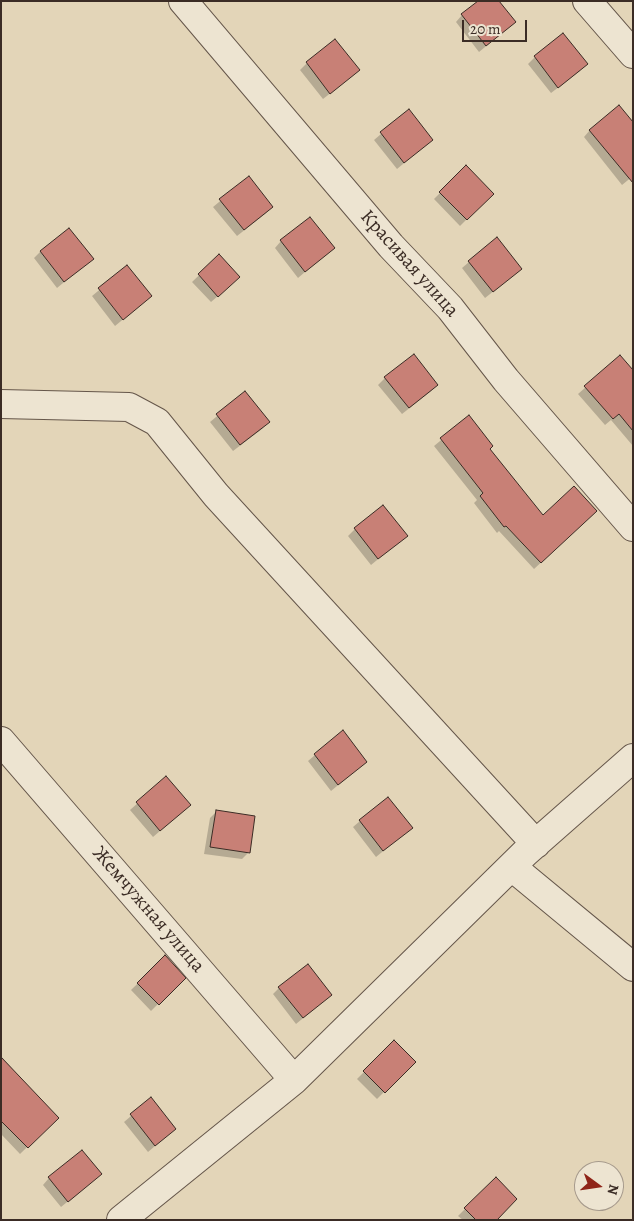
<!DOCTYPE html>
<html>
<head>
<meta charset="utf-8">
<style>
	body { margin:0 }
	#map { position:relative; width:634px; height:1221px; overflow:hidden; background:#e3d5b8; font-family:Alegreya,serif }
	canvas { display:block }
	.frame { position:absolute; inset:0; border:2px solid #3b2c25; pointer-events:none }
	.north { position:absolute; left:574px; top:1161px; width:50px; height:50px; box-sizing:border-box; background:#ede4d1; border:1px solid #a69a8c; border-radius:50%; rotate:104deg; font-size:14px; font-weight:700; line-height:20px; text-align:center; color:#3b2c25 }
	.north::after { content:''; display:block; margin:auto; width:18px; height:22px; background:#8f2418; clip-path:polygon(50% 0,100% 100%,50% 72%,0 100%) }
	.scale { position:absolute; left:462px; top:20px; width:65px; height:22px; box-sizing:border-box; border:2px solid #3b2c25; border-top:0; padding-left:6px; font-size:15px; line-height:18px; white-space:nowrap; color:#3b2c25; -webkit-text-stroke:4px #ede4d1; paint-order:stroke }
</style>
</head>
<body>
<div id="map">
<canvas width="634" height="1221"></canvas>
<div class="frame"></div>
<div class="north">N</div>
<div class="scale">20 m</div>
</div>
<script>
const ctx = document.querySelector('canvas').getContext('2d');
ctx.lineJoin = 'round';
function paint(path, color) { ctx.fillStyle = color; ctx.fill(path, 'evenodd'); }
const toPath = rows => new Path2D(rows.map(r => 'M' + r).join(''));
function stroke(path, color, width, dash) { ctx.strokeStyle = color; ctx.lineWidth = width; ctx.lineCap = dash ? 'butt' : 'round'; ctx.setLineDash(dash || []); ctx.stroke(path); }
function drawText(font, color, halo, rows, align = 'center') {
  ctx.font = font + ' Alegreya,serif'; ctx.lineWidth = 5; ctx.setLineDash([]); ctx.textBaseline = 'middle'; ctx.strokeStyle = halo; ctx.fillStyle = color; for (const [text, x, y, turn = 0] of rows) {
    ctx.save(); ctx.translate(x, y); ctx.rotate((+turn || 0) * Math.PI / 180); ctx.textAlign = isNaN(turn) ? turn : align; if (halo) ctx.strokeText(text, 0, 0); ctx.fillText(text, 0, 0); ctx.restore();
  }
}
paint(toPath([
	[462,15,507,29,479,52,456,22],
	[335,41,351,77,323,99,300,70,307,63],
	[535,57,580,71,551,93,528,64],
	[409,110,432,140,397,169,374,140],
	[590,130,633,176,622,185,584,137],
	[466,167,492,194,460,226,434,199],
	[248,178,272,207,265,214,237,236,213,207],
	[69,229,85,265,57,288,34,258,40,252],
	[281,241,333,248,298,278,275,248],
	[219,256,232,284,211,302,192,282],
	[469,262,514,275,485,298,462,268],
	[127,267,143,303,115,326,92,296],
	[620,357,633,371,633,446,611,420,605,425,578,394],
	[385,378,437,385,430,392,402,414,378,385],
	[245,393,268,422,262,429,233,451,210,422],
	[469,417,489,449,543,517,589,518,534,569,499,531,497,533,474,503,477,500,434,446],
	[355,529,399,542,371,565,348,536],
	[342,732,366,762,331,791,308,761],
	[166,778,182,812,153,837,130,810],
	[216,812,248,853,242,859,204,854,210,818],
	[360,821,404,834,376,857,353,827],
	[165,957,184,978,151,1011,131,990],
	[279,988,324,1001,296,1024,273,994],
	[394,1042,414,1062,377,1099,357,1079],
	[1,1056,16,1073,16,1074,57,1118,20,1154,1,1134],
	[151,1099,175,1129,148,1152,124,1122],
	[49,1178,94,1180,61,1207,43,1185],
	[495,1179,495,1220,463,1220,458,1216]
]), '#0003');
const building = toPath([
	[478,1,499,1,516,22,486,46,461,14,478,1],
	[563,33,588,64,558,88,534,56,563,33],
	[335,39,360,70,330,94,306,62,335,39],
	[619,105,633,122,633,183,589,130,619,105],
	[409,109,433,140,404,163,380,132,409,109],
	[466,165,494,194,467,220,439,192,466,165],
	[249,176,273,207,244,230,219,199,249,176],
	[310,217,335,248,305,272,280,240,310,217],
	[69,228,94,259,64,282,40,251,69,228],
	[497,237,522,269,493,292,468,261,497,237],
	[219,254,240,277,218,297,198,274,219,254],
	[127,265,152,296,123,320,98,288,127,265],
	[414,354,438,385,409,408,384,377,414,354],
	[620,355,633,370,633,431,619,414,613,419,584,386,620,355],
	[245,391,270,422,240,445,216,414,245,391],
	[469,415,493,446,490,449,543,515,574,486,597,511,541,563,506,526,504,527,480,496,483,493,440,438,469,415],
	[383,505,408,536,378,559,354,528,383,505],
	[343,730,367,762,338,785,314,754,343,730],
	[166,776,191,805,160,831,136,802,166,776],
	[388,797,413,828,383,851,359,820,388,797],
	[216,810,255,816,250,853,210,847,216,810],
	[165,955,186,978,159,1005,137,983,165,955],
	[308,964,332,995,303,1018,278,987,308,964],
	[394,1040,416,1062,385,1093,363,1071,394,1040],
	[1,1057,59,1118,28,1148,1,1121,1,1057],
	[151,1097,176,1129,155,1146,130,1114,151,1097],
	[82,1150,102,1174,68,1202,48,1177,82,1150],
	[496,1177,517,1199,497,1220,476,1220,464,1208,496,1177]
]);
paint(building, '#c88076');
stroke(building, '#3b2c25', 1);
const minor = toPath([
	[183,1,391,246,450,308,506,380,633,527],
	[587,1,633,54],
	[1,404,129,407,157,422,216,495,536,844],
	[1,741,294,1080],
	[512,867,633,967],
	[121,1220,294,1080,525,853,633,758]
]);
stroke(minor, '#65564a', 30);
stroke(minor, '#ede4d1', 28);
drawText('20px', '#3b2c25', '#ede4d1', [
	["Красивая улица",409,264,48],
	["Жемчужная улица",148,910,49]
]);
</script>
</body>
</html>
